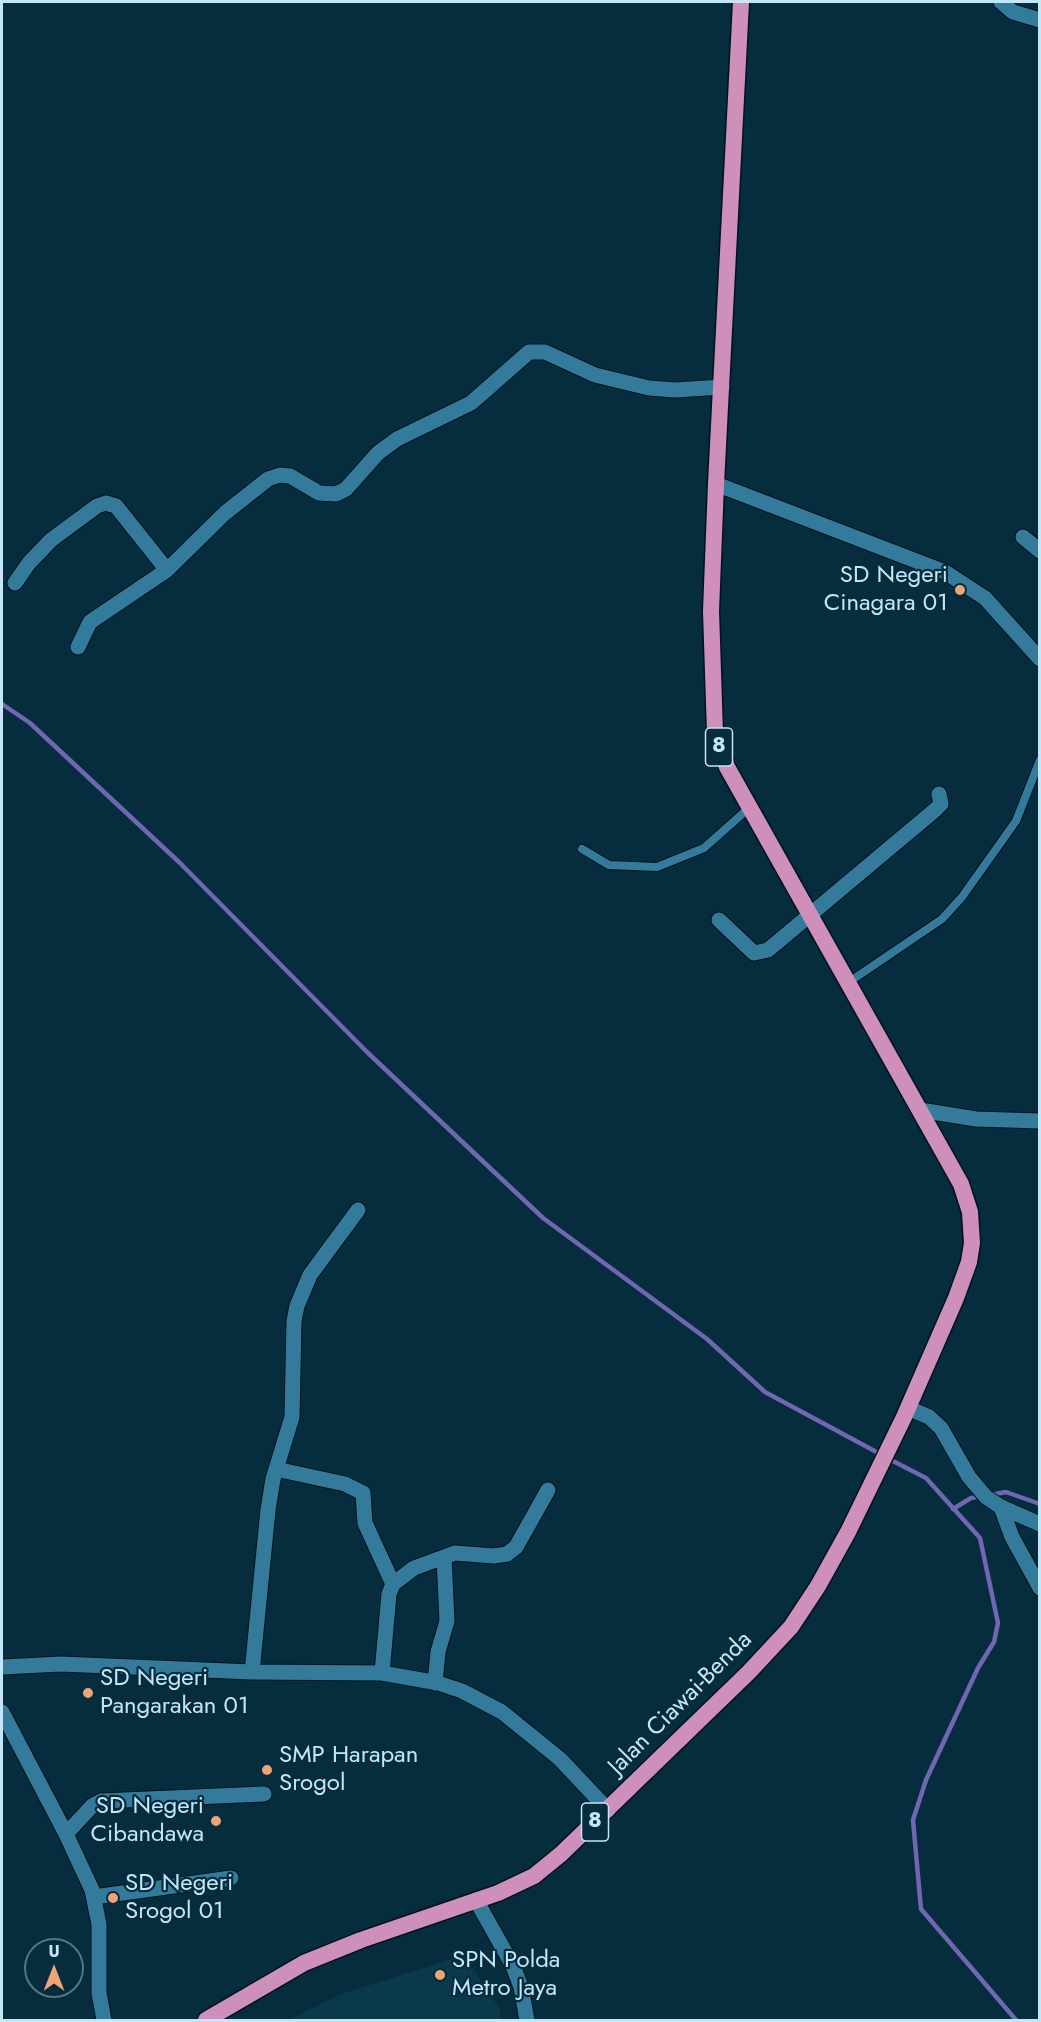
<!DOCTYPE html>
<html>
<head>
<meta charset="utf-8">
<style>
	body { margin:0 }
	#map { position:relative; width:1041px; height:2022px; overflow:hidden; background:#052d3d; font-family:Jost,sans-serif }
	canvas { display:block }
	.frame { position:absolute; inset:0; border:3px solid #c5e6f8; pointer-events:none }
	.north { position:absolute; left:24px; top:1938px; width:60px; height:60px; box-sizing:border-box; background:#052d3d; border:2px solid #527788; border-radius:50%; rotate:0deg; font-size:16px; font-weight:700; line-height:24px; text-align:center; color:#c5e6f8 }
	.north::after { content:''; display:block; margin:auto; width:21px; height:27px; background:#efa377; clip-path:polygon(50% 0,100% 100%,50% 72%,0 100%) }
</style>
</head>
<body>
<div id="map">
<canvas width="1041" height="2022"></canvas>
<div class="frame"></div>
<div class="north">U</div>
</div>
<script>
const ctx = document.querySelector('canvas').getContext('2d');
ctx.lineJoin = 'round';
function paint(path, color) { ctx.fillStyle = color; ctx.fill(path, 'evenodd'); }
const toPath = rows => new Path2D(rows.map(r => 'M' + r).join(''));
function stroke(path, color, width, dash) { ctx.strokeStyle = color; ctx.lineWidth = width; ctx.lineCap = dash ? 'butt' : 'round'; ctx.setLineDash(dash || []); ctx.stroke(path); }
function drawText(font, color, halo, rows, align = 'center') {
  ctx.font = font + ' Jost,sans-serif'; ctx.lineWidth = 4.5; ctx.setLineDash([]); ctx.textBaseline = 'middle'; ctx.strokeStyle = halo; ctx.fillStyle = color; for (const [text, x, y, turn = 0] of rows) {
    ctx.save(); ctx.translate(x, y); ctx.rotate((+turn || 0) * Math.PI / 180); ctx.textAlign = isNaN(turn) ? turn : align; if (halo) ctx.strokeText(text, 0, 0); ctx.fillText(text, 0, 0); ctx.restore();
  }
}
paint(toPath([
	[464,1955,499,2008,501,2020,289,2020,339,1995]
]), '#0b394c');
stroke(toPath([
	[2,704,30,723,180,863,368,1053,543,1218,707,1339,765,1392,882,1455],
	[889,1459,926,1478,980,1538,998,1623,994,1642,978,1668,926,1780,913,1820,921,1909,1016,2020],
	[990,1495,1006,1492,1040,1504],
	[953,1509,971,1498,982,1496]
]), '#7066b1', 4.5);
const service = toPath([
	[582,849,609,865,657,867,704,848,749,808],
	[849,982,942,919,962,897,1016,821,1040,760]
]);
const minor = toPath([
	[1001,2,1013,12,1040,20],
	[716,484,945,572,985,598,1040,659],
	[1023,537,1040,551],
	[15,583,29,563,51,540,97,506,106,503,116,506,167,570],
	[78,647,90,622,167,570,225,513,268,479,280,475,290,476,319,493,336,494,346,489,378,453,397,439,471,403,529,352,545,352,595,375,649,388,675,390,722,387],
	[719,920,754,953,768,950,935,810,941,804,939,794],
	[920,1110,976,1119,1040,1121],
	[908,1408,929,1417,941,1428,969,1477,986,1497,1001,1507,1040,1524],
	[276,1469,345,1484,363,1493,365,1523,393,1584,389,1594,382,1673],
	[1001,1507,1012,1537,1040,1588],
	[393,1584,414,1568,455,1553,494,1556,507,1554,516,1547,548,1490],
	[2,1667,61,1664,252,1672,382,1673,438,1683,462,1691,502,1712,560,1759,608,1810],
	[252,1672,268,1510,273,1479,292,1417,294,1321,297,1306,310,1275,358,1210],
	[435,1683,438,1652,447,1621,444,1557],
	[2,1712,66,1834,92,1890,99,1924,99,1993,104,2020],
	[66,1834,92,1806,101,1801,264,1794],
	[94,1897,231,1878],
	[476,1900,513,1966,521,1987,527,2020]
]);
const trunk = toPath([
	[206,2020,304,1963,361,1940,498,1893,534,1876,561,1854,749,1672,791,1627,818,1586,848,1532,904,1417,956,1298,969,1262,972,1243,970,1212,961,1184,727,767,715,733,711,611,716,484,741,2]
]);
stroke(service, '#01141e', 10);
stroke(minor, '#01141e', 17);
stroke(trunk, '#01141e', 19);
stroke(service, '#347b9b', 8);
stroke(minor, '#347b9b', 15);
stroke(trunk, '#ce90ba', 16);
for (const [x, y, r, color] of [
	[960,590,6,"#efa377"],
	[88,1693,6,"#efa377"],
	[267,1770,6,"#efa377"],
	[216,1821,6,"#efa377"],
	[113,1898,6,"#efa377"],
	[440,1975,6,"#efa377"]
]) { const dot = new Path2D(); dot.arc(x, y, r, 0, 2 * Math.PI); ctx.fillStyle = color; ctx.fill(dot); stroke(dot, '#052d3d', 2); }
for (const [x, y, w] of [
	[719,747,27],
	[595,1822,27]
]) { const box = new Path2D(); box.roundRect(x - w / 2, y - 19, w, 38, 4.5); ctx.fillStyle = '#052d3d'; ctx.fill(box); stroke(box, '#c5e6f8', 1.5); }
drawText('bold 22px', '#c5e6f8', null, [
	["8",719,747],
	["8",595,1822]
]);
drawText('24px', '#c5e6f8', '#052d3d', [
	["SD Negeri",948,576,"right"],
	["Cinagara 01",948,604,"right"],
	["SD Negeri",100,1679],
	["Pangarakan 01",100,1707],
	["SMP Harapan",279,1756],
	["Srogol",279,1784],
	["SD Negeri",204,1807,"right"],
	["Cibandawa",204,1835,"right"],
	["SD Negeri",125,1884],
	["Srogol 01",125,1912],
	["SPN Polda",452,1961],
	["Metro Jaya",452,1989]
], 'left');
drawText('24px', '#c5e6f8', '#052d3d', [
	["Jalan Ciawai-Benda",681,1704,-45]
]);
</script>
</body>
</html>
